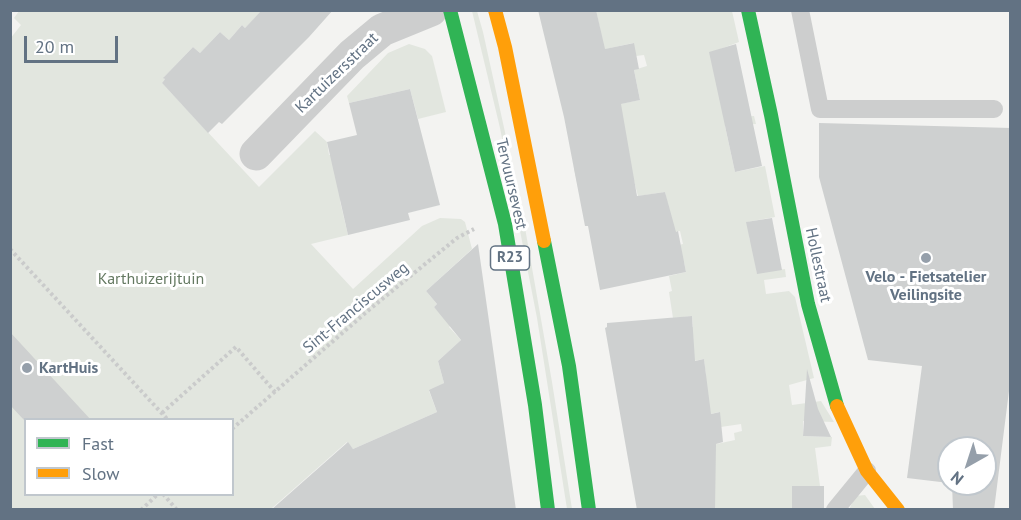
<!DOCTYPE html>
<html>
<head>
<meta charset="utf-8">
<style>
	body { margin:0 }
	#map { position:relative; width:1021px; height:520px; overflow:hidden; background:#f3f3f1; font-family:"PT Sans",sans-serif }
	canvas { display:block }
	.frame { position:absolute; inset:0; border:12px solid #627283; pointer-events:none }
	.legend { position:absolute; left:24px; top:418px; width:210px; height:78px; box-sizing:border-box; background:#fff; border:2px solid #c0c7cd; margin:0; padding:8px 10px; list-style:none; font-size:18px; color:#627283 }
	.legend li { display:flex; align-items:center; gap:12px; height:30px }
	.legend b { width:30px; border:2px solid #c0c7cd }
	.north { position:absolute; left:937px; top:436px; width:60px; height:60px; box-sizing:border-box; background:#fff; border:2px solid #c0c7cd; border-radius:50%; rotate:219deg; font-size:16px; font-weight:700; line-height:24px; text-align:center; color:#627283 }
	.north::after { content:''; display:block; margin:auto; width:21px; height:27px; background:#959faa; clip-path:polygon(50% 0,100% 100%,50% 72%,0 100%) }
	.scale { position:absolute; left:24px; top:36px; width:94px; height:27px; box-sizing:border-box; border:3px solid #627283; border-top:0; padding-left:8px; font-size:18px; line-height:21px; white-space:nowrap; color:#627283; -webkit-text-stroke:4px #fff; paint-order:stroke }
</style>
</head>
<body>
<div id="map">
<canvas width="1021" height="520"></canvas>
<div class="frame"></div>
<ul class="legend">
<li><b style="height:8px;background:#30b455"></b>Fast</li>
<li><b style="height:8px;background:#ff9f0a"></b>Slow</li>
</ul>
<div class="north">N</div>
<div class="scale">20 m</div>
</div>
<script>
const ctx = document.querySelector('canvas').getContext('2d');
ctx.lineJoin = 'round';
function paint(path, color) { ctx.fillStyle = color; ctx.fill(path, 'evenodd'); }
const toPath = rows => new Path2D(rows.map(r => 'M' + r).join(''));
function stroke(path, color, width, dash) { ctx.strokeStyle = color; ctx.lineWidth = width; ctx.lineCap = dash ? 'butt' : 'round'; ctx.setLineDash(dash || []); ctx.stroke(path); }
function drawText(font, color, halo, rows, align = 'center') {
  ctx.font = font + ' "PT Sans",sans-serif'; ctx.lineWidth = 6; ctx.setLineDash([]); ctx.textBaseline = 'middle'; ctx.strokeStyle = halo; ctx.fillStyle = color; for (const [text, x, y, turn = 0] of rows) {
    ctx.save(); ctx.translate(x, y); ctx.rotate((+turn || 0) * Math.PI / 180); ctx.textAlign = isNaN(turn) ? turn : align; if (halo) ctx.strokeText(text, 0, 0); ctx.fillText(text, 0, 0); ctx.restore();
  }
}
paint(toPath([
	[19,11,262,11,245,28,242,25,229,40,220,32,200,53,193,47,164,77,165,79,162,83,259,187,315,131,327,142,329,155,366,145,340,201,348,235,311,244,353,289,422,226,440,218,461,219,465,222,472,249,426,291,437,304,434,307,452,324,449,327,461,340,438,361,444,383,429,391,437,412,353,449,347,442,271,509,11,509,10,39,21,25,14,18],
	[26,420,232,420,232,494,26,494],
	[472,11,477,11,483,32,521,205,552,382,572,509,567,509,537,318,500,128],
	[596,11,732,11,739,42,710,53,724,118,754,116,756,124,725,126,735,172,765,166,775,217,747,222,750,241,756,240,759,255,754,256,757,273,785,269,786,277,764,280,766,294,789,291,795,297,814,378,789,385,792,405,821,401,834,422,803,421,803,436,832,437,831,446,815,448,820,486,792,486,792,509,715,509,715,489,706,489,702,462,681,464,678,448,689,447,689,450,735,440,734,433,742,431,741,424,721,427,719,412,690,419,687,405,676,407,670,379,688,376,685,363,673,365,670,349,647,354,643,336,671,329,693,327,692,316,673,318,669,292,672,291,669,276,686,272,684,262,674,263,670,247,683,244,680,231,657,236,651,210,668,206,665,192,638,196,634,181,579,192,574,169,630,160,620,104,640,100,634,70,647,66,644,55,636,56,633,43,606,49,610,62,604,63,597,30,600,29],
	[704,359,706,376,690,378,688,362],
	[409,44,425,49,432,56,446,112,418,119,410,89,349,103,347,96,388,53],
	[865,495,875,509,849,510,855,496]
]), '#e2e6df');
paint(toPath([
	[262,10,333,10,309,37,222,124,219,122,208,133,162,83,165,79,163,78,193,47,200,53,220,32,229,40,242,25,245,28],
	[538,10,596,10,605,49,634,43,639,69,634,70,640,100,621,104,637,196,665,192,676,232,678,231,686,272,600,290,588,226,585,226,564,117],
	[736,44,762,166,735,172,709,52],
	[410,89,440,205,408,213,410,220,348,235,327,142,357,135,349,103],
	[819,123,1011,128,1011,375,994,510,953,510,952,484,985,484,985,448,949,448,949,483,907,478,922,366,868,360,819,177],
	[772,218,782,270,757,274,746,222],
	[478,244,516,510,271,510,348,442,353,449,437,412,429,390,444,383,438,361,461,340,434,307,437,304,426,291],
	[692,316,695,361,704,359,711,414,720,412,723,442,716,444,715,510,637,510,605,328,607,327,607,323],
	[10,332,91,420,24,420,10,405],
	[807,369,818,409,831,437,803,436],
	[792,486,824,486,824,510,792,510]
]), '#ced0d0');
stroke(toPath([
	[10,249,168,420],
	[162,413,236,347,275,392],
	[232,429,370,309,457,238,474,229],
	[163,494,177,510],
	[141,510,158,494]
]), '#cacbcb', 4, [3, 3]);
stroke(toPath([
	[800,10,820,109,994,109],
	[835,510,867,471]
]), '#cdcece', 18);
stroke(toPath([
	[256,154,352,55,382,30,431,10]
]), '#cdcece', 33);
stroke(toPath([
	[450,10,505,224,535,405,548,510],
	[748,10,771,115,808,304,837,406],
	[544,241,569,366,589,510]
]), '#30b455', 14);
stroke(toPath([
	[495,10,505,47,544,241],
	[837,406,867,471,898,510]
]), '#ff9f0a', 14);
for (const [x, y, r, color] of [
	[926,258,6,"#959faa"],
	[27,368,6,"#959faa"]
]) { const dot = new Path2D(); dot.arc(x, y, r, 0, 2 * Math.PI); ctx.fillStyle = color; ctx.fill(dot); stroke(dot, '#fff', 2); }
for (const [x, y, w] of [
	[510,258,39]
]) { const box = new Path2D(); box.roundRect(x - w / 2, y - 12, w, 24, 4.5); ctx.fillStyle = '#fff'; ctx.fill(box); stroke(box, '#627283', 1.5); }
drawText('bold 15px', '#627283', null, [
	["R23",510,258]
]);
drawText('16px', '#627283', '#fff', [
	["Kartuizersstraat",337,73,-44],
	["Tervuursevest",511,184,77],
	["Hollestraat",818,265,78],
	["Sint-Franciscusweg",356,308,-40]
]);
drawText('bold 16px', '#627283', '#fff', [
	["Velo - Fietsatelier",926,277],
	["Veilingsite",926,295],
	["KartHuis",39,368,"left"]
]);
drawText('16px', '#647961', '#fff', [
	["Karthuizerijtuin",151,279]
]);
</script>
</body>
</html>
